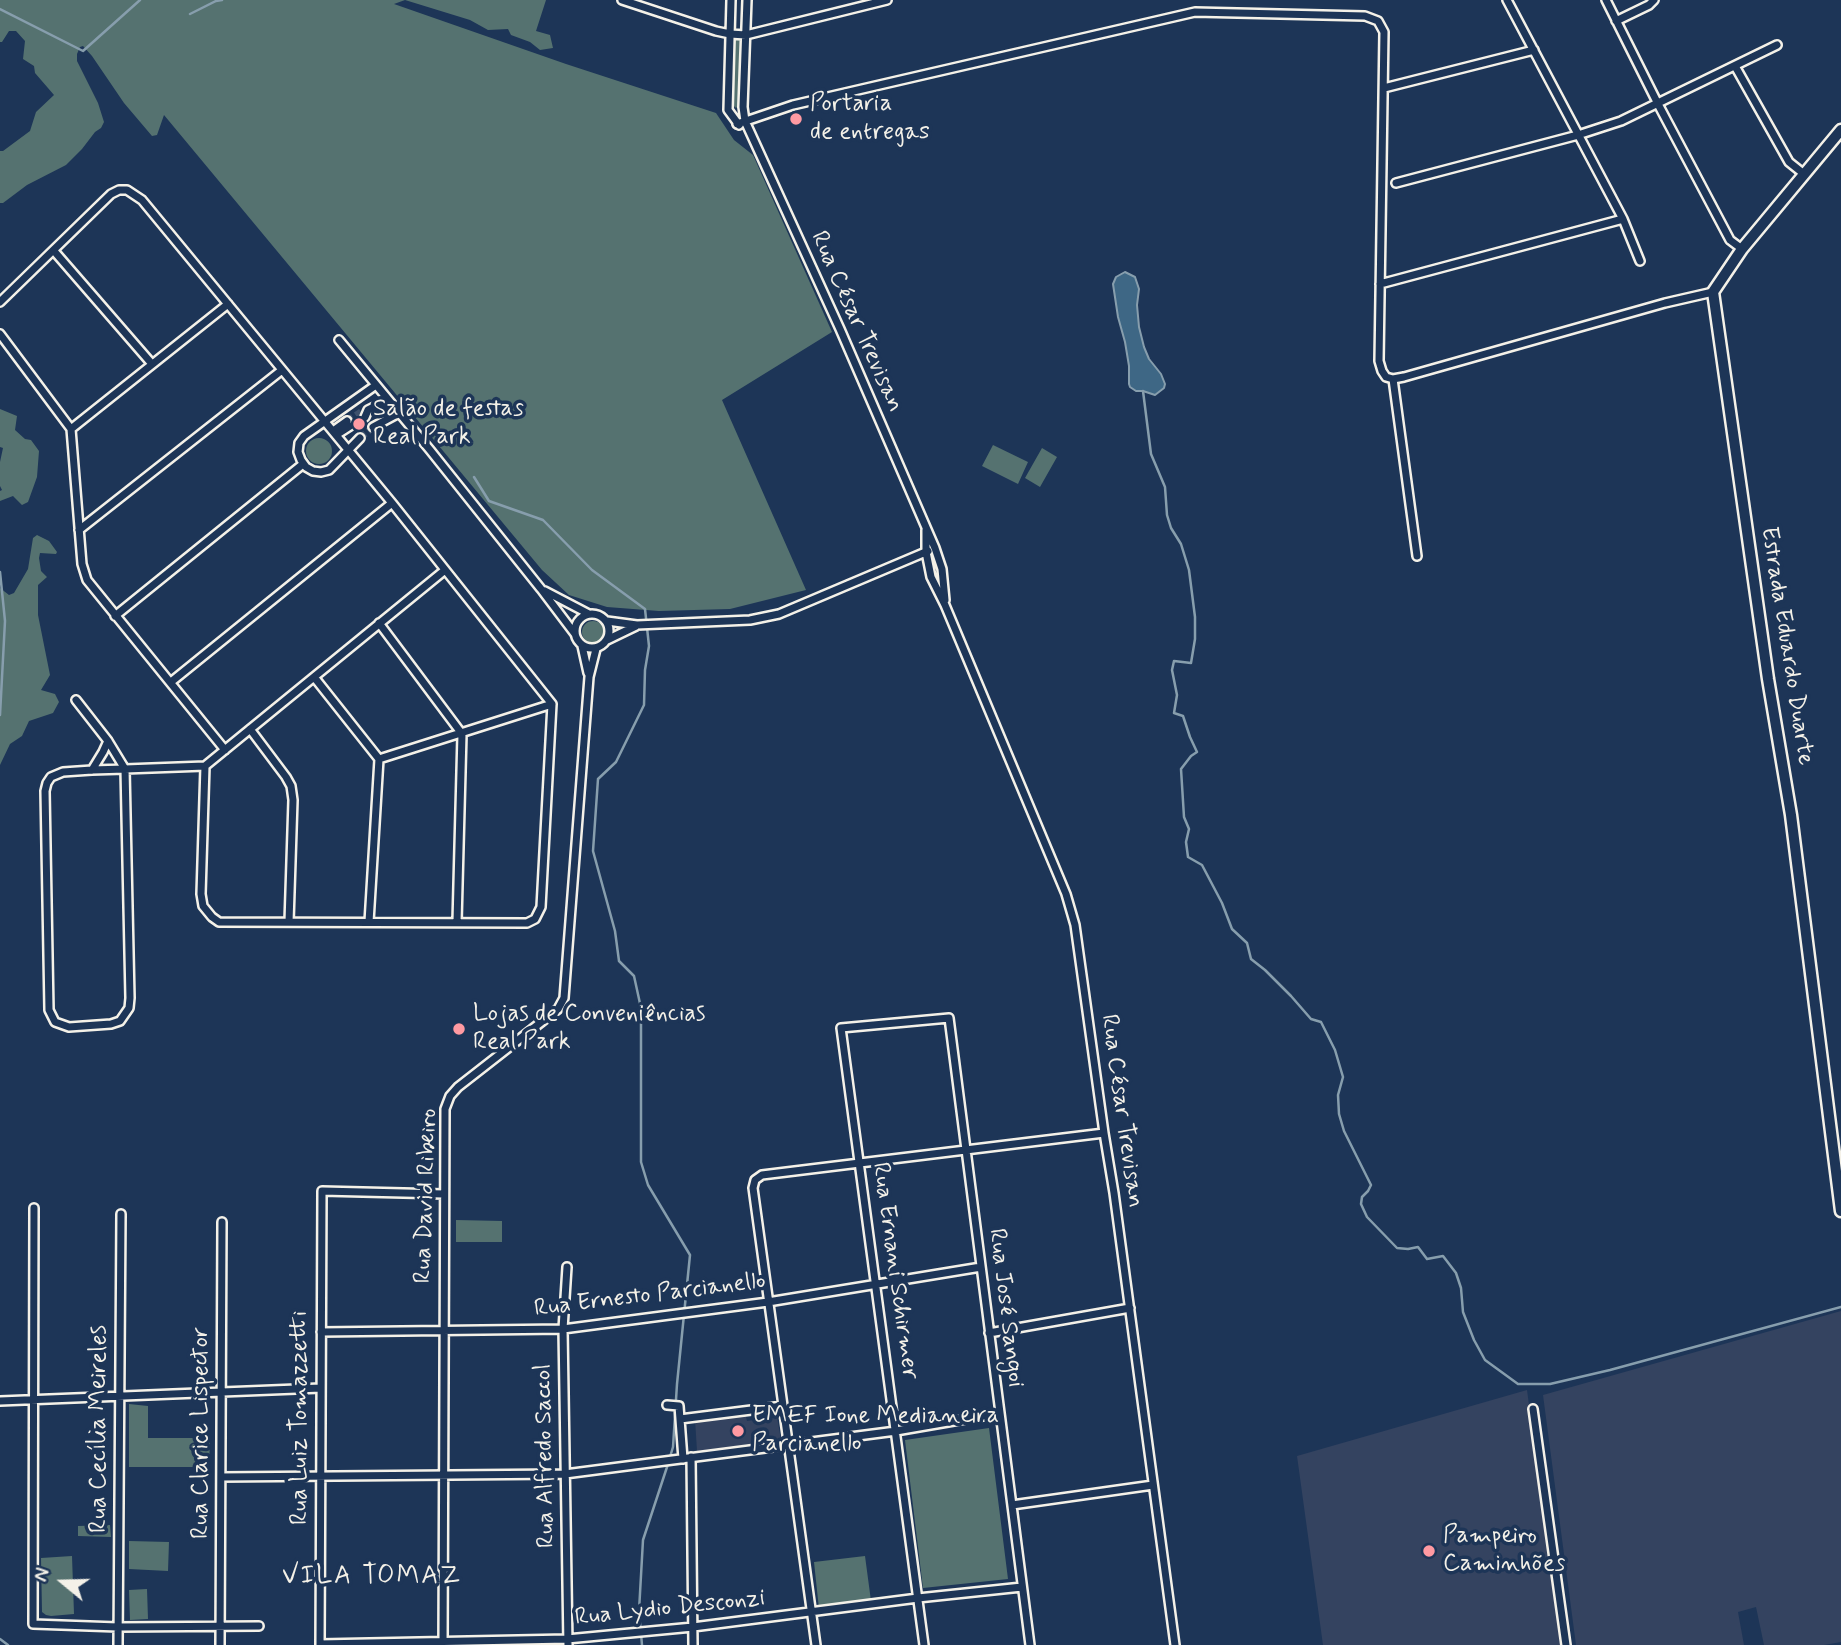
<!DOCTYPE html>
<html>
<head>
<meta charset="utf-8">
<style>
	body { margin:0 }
	#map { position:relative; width:1841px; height:1645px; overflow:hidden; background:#1d3557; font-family:Mynerve,sans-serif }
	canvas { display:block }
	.north { position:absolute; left:28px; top:1547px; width:70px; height:70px; -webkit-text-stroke:5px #1d3557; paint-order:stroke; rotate:289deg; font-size:19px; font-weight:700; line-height:28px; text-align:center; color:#f4f1e8 }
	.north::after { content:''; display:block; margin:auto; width:24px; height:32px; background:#f4f1e8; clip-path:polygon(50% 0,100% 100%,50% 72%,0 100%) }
</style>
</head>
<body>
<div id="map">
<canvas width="1841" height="1645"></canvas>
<div class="north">N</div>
</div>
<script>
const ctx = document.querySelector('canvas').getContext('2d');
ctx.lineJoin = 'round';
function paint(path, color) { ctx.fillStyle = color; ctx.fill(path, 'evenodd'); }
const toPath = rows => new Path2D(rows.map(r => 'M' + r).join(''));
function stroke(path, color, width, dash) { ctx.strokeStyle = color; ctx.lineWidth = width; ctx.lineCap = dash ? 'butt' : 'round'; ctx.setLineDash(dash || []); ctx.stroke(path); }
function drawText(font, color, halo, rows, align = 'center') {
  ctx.font = font + ' Mynerve,sans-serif'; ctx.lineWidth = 7; ctx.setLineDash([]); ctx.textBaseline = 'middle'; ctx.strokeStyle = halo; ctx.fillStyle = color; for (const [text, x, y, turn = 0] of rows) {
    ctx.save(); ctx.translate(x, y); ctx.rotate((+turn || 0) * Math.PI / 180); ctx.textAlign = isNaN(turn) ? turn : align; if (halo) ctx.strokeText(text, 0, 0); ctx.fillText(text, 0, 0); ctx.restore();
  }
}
paint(toPath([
	[1841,1311,1841,1642,1824,1645,1764,1645,1756,1607,1738,1612,1744,1645,1576,1645,1543,1395],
	[1527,1390,1561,1645,1323,1645,1297,1456],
	[745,1413,747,1421,777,1417,781,1440,697,1451,695,1419]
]), '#344360');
paint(toPath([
	[0,0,546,0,536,31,550,35,553,48,540,50,530,42,511,35,508,29,488,30,470,20,405,0,394,4,566,64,716,113,734,140,753,155,832,332,722,400,806,590,730,609,659,611,607,607,569,595,542,570,164,115,157,135,152,136,124,103,92,56,83,46,80,47,77,54,77,61,98,103,104,122,101,128,95,132,82,149,66,165,27,185,3,203,0,203,0,151,3,151,30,131,36,112,54,95,35,73,34,66,23,59,25,41,16,31,9,31,2,42,0,42],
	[737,39,740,40,738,106,736,108,733,105,734,41],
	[0,409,17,416,15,430,25,439,31,440,39,451,37,477,28,502,22,505,13,496,0,501,0,491,2,490,0,486,0,462,3,448,0,447],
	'306 451a13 13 0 1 1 26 0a13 13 0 1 1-26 0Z',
	[993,445,1028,462,1018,484,982,466],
	[1042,448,1057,457,1040,487,1025,478],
	[37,535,49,541,57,552,56,554,40,553,39,558,41,571,47,577,38,585,38,615,50,675,41,690,55,694,59,702,53,713,29,721,22,736,10,744,0,765,0,786,0,588,9,595,14,593,28,569,33,538],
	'582 632a11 11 0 1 1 22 0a11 11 0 1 1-22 0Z',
	[456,1220,502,1221,502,1242,456,1242],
	[129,1404,148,1406,148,1438,210,1438,209,1467,129,1467],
	[989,1428,1008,1579,923,1588,905,1440],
	[110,1525,111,1537,78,1536,78,1526],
	[129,1541,169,1542,168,1571,129,1569],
	[72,1556,74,1614,51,1616,46,1615,42,1612,41,1558],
	[865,1556,871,1601,819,1609,814,1562],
	[147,1589,148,1619,130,1620,129,1590]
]), '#557270');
const water = toPath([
	[1125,272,1135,277,1139,289,1137,305,1139,327,1144,347,1149,359,1161,374,1165,384,1164,388,1155,395,1143,391,1136,391,1130,387,1129,384,1129,366,1125,342,1118,317,1113,284,1116,277,1125,272]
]);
paint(water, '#3e6785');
stroke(water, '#879ead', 2);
stroke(toPath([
	[0,9,83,51,140,0],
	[190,14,216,1,222,0],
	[1143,391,1151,454,1165,487,1167,515,1171,528,1181,544,1189,570,1195,617,1195,639,1191,663,1174,661,1172,670,1177,695,1174,713,1183,716,1190,737,1197,752,1191,756,1181,769,1184,817,1189,829,1186,842,1188,857,1202,865,1222,903,1232,929,1247,943,1251,959,1265,970,1291,996,1311,1019,1321,1022,1335,1050,1343,1077,1338,1095,1339,1114,1344,1131,1371,1185,1368,1191,1362,1197,1361,1204,1367,1217,1397,1248,1408,1249,1418,1247,1427,1259,1443,1256,1456,1273,1461,1288,1463,1312,1474,1340,1485,1360,1518,1384,1550,1384,1610,1370,1841,1307],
	[474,477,489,501,543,520,592,570,645,609,649,646,645,670,644,705,616,762,598,779,593,851,615,931,619,961,634,976,641,1008,641,1162,648,1185,690,1255,677,1384,673,1447,670,1457],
	[0,572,5,621,0,715],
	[0,1639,8,1645],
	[642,1645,639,1611,643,1540,668,1464]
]), '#879ead', 2.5);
stroke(toPath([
	[347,421,361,412],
	[350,426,365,417],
	[360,438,373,427]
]), '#3d516d', 7, [7, 3.5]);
const minor = toPath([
	[622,0,716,31,730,34,746,35,887,0],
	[731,0,728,110,739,125],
	[747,0,743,107,745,121,840,329,935,548,942,569,945,600],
	[1507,0,1623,219,1640,261],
	[1606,0,1658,104,1730,240,1742,249],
	[1616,21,1649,5,1654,0],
	[1735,66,1789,162,1804,174],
	[1384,88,1534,50],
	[737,124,793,105,1195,12,1365,16,1378,21,1384,32,1379,361,1382,371,1386,377,1393,379,1404,377,1665,303,1713,292],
	[1396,183,1578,135,1621,121,1777,45],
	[54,251,152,364],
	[1380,284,1623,219],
	[0,302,111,194,119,190,127,190,142,200,392,503,552,704,541,907,535,919,527,923,219,922,212,917,203,906,201,894,205,766],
	[0,334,71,429,82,564,87,580,225,750],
	[339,340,430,450,541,589,575,634],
	[1393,379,1417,556],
	[365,417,368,410,388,400],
	[373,427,399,413],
	[71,429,228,304],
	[333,431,347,421],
	[336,435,350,426],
	[360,438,329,470,321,472,313,471,306,467,301,460,298,452,299,443,304,436,376,385],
	[79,530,282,370],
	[926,530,926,552,931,577,945,605,1066,894,1075,925,1104,1133,1114,1193,1175,1645],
	[545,591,589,614],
	'575 631a17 17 0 1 1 34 0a17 17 0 1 1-34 0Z',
	[115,616,303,464],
	[607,621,637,625,750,620,779,614,928,551],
	[379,623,462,734,457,922],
	[607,640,636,626],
	[582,646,588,673],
	[314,677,379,759,369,922],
	[171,682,392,503],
	[76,700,108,741,125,769,130,998,129,1008,120,1021,111,1024,69,1027,55,1022,49,1010,45,791,47,783,51,777,63,772,92,770,125,769,205,766,445,570],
	[250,729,286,777,291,786,293,800,289,922],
	[379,759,552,704],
	[92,770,103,752,108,741],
	[34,1208,33,1624,118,1627,259,1626],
	[567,1267,563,1329,568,1645],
	[321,1332,563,1329,768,1302,981,1267],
	[989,1333,1130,1308],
	[0,1401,321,1388],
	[667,1405,679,1406,683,1459],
	[1533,1409,1566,1645],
	[680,1419,783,1406],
	[691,1457,693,1645],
	[221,1477,565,1474,896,1431,1000,1413],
	[1012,1505,1153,1485],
	[320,1644,567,1639,693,1627,918,1598,1022,1587],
	[118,1645,121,1214],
	[220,1645,222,1222],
	[320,1645,322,1191,444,1194],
	[443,1645,445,1109,450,1096,458,1087,558,1009,564,998,589,677,596,649],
	[816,1645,753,1188,755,1180,762,1175,1104,1133],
	[924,1645,841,1028,949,1018,1030,1645]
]);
const tertiary = toPath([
	[1841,130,1742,249,1713,292,1768,679,1791,815,1841,1211]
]);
stroke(minor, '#f4f1e8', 12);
stroke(tertiary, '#f4f1e8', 15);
stroke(minor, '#1d3557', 7);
stroke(tertiary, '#1d3557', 10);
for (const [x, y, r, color] of [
	[796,119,7,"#ff9aa2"],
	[359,424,7,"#ff9aa2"],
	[459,1029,7,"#ff9aa2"],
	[738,1431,7,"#ff9aa2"],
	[1429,1551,7,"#ff9aa2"]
]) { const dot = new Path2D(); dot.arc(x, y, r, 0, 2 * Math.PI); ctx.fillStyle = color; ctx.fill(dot); stroke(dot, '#1d3557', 2.5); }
drawText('24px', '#f4f1e8', '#1d3557', [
	["Portaria",810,105],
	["de entregas",810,133],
	["Salão de festas",373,410],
	["Real Park",373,438],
	["Lojas de Conveniências",473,1015],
	["Real Park",473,1043],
	["EMEF Ione Medianeira",752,1417],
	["Parcianello",752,1445],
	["Pampeiro",1443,1537],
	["Caminhões",1443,1565]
], 'left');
drawText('24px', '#f4f1e8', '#1d3557', [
	["Rua César Trevisan",856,322,66],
	["Estrada Eduardo Duarte",1786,646,81],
	["Rua César Trevisan",1121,1111,82],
	["Rua David Ribeiro",427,1196,-88],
	["Rua Ernani Schirmer",894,1271,82],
	["Rua Ernesto Parcianello",650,1296,-7],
	["Rua José Sangoi",1005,1308,83],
	["Rua Luiz Tomazzetti",301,1418,-90],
	["Rua Cecília Meireles",100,1429,-90],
	["Rua Clarice Lispector",202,1433,-90],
	["Rua Alfredo Saccol",546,1456,-91],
	["Rua Lydio Desconzi",670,1609,-6]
]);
ctx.letterSpacing = '2px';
drawText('26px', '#f4f1e8', '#1d3557', [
	["VILA TOMAZ",372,1578]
]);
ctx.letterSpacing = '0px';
</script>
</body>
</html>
